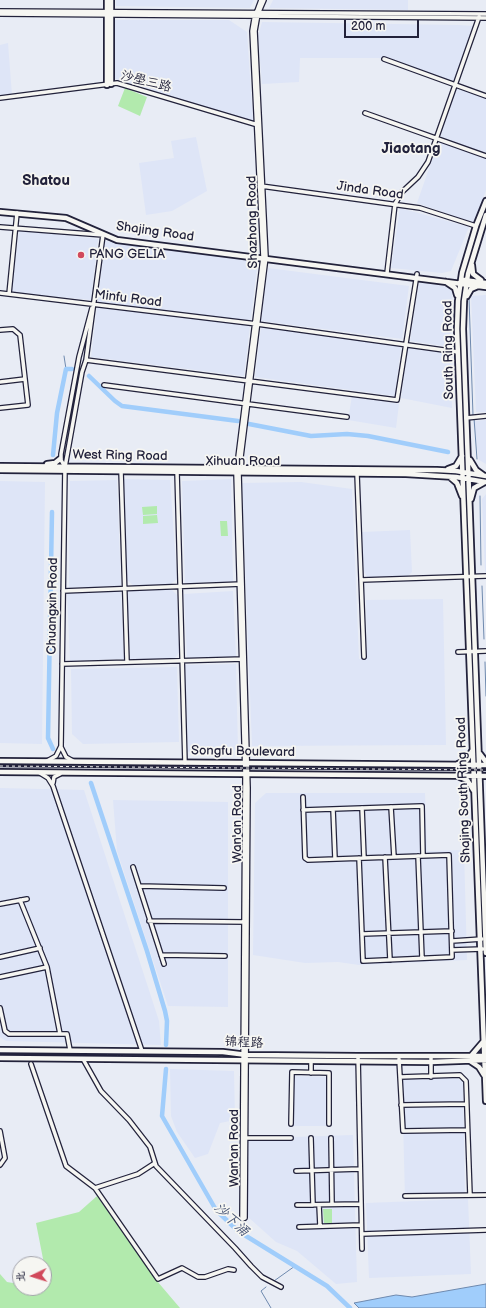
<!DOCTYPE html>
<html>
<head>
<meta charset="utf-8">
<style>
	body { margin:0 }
	#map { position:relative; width:486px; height:1308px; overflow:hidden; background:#e8ecf5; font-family:"Balsamiq Sans","LXGW WenKai TC",sans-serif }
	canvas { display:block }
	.north { position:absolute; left:12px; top:1256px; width:40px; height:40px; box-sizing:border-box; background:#f6f6f2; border:1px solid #a1a1a9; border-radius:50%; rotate:266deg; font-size:11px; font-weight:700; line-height:16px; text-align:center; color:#22223b }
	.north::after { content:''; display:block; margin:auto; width:14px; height:18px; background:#d1495b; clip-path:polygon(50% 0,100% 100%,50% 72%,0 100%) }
	.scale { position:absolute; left:344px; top:20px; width:75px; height:18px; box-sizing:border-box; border:2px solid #22223b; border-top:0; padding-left:5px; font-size:12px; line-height:14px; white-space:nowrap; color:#22223b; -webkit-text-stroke:3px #f6f6f2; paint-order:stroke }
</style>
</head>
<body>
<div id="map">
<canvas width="486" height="1308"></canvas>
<div class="north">北</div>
<div class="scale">200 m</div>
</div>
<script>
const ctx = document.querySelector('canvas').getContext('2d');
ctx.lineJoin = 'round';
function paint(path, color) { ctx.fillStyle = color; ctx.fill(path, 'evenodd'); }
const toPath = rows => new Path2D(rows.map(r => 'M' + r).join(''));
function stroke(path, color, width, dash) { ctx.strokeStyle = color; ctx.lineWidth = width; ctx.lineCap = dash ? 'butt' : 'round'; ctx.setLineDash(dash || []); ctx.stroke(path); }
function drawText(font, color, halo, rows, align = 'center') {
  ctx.font = font + ' "Balsamiq Sans","LXGW WenKai TC",sans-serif'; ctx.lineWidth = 3.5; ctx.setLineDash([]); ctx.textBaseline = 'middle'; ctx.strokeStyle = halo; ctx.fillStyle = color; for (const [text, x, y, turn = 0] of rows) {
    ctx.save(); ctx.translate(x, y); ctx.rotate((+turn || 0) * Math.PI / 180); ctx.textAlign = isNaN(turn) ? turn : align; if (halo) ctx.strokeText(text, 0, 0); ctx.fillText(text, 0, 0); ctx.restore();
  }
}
paint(toPath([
	[116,0,254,0,250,8,116,6],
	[273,0,408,0,408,10,269,8],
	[115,20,229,20,247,32,253,122,115,79],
	[262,22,460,25,473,26,454,82,379,58,300,58,299,82,262,84,258,36],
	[8,43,12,95,0,96,0,45],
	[457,88,486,98,486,190,474,223,417,203],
	[196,137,207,191,172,211,146,215,139,163,174,158,171,141],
	[400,208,469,227,451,271,442,273,391,268],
	[19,230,98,239,91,300,12,292],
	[105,241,258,259,244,376,91,357],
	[268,268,409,286,402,339,261,321],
	[419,281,443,286,451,289,452,292,450,347,410,341],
	[486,295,486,412,476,412,471,296],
	[261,327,401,346,395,396,255,377],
	[408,347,450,353,452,408,401,398],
	[352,396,399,404,396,428,348,420],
	[486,420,486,464,479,460,473,421],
	[124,479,170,480,177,579,169,585,134,586,127,580],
	[231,479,233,582,185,583,182,481],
	[117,480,121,586,69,588,70,481],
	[0,481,45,482,42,744,0,743],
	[301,482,352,489,359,659,367,658,366,600,443,599,446,745,252,746,242,483],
	[486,494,486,572,485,572,482,499],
	[410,530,412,572,407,577,368,578,364,572,362,532],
	[171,589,177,595,179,653,174,659,128,660,127,590],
	[121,591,124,659,70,661,67,593],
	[233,591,236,657,187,659,184,594],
	[236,664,238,750,188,752,185,665],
	[177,667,179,742,83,744,72,734,71,669],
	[0,788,84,790,159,1021,161,1045,6,1041,0,1037],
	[266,793,425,793,427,851,464,850,467,960,359,965,338,962,305,963,253,955,255,803],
	[113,800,228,802,228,1007,168,1006,117,851],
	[170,1069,234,1071,235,1120,220,1123,208,1154,195,1158,177,1132,171,1116],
	[293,1076,327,1077,326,1126,293,1126],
	[457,1078,463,1081,465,1197,405,1199,402,1079],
	[353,1135,357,1282,336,1284,297,1251,276,1242,248,1217,248,1140,294,1141,294,1137],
	[468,1199,471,1274,369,1278,366,1203]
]), '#dee5f7');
paint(toPath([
	[125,88,147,97,140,116,118,106],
	[157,506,157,514,143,515,142,507],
	[157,515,158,523,143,524,143,516],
	[220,521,227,521,228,536,221,536],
	[97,1196,157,1281,180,1308,0,1308,0,1274,7,1282,13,1283,20,1282,20,1288,44,1288,45,1269,36,1223,79,1212],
	[323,1209,332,1209,332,1223,324,1223]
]), '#b2eaad');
const water = toPath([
	[486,1284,486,1308,359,1308,354,1303,396,1295,412,1297,486,1284]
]);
paint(water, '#a0cdfb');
stroke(water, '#6e89ae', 1);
stroke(toPath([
	[469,298,473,415],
	[64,356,66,369],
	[474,418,477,459],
	[480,496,481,565],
	[482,586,484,639],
	[485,662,486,696],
	[274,1281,295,1266],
	[266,1287,261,1291,271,1308]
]), '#6e89ae', 1);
stroke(toPath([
	[89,376,115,401,122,406,238,421],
	[249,424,311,436,347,434,368,436,448,452],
	[53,455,57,413,66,369,72,369],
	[52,512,48,738,53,749],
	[91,783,147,951,165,1011,167,1021,166,1045],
	[166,1069,162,1116,216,1210,238,1231,327,1286,350,1308]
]), '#a0cdfb', 4.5);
const minor = toPath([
	[0,11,486,14],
	[0,14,486,18],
	[384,59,486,96],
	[0,98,117,83,258,125],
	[365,113,486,156],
	[261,186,420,208,476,226],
	[0,227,103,235,86,360,82,372,65,467,61,746,56,756,47,761],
	[387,273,395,204,402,192,418,177,428,162,479,17],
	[0,293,257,324,458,352],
	[9,294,17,213],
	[0,330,13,329,20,335,28,405,0,408],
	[86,360,397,400,417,274],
	[0,382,25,379],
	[104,385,347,417],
	[466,418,486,416],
	[65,467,61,460,61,454,79,357,92,308],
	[121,471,127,662],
	[177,472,185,763],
	[357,474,364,657],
	[361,580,486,576],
	[63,591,242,584],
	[458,652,486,651],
	[62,664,244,659],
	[61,747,66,757,73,761],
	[40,773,48,778,53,786,142,1051],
	[53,783,54,777,60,774],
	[303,797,305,858,308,860,449,855,452,957,363,961,359,858],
	[391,807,394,857],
	[362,808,364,858],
	[333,809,335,859],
	[303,810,422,806,423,856],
	[418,856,422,958],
	[385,857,390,960],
	[133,867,164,964],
	[139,886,224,888],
	[20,900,47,967,60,1034],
	[0,904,27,899],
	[149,921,246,922],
	[362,934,452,931],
	[452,941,482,939],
	[452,950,483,949],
	[161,955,225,956],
	[0,957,40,948],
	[0,977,47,967],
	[0,1008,5,1031,9,1034,67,1034,70,1050],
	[358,1056,362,1249],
	[83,1059,101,1091,129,1120,150,1147,156,1166,235,1248,251,1266,262,1277,281,1287],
	[399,1059,403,1131,467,1130],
	[31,1064,66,1166,95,1188,138,1174,155,1163],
	[311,1073,311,1061],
	[400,1077,460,1075,466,1081,470,1195],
	[431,1077,431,1057],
	[401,1105,466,1104],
	[291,1124,292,1072,329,1073,329,1124],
	[0,1131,5,1158,0,1165],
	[244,1138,291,1138],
	[311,1138,313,1205],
	[331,1138,332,1204],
	[296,1171,360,1169],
	[95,1188,158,1279,182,1268,198,1277,205,1277,228,1269,234,1270],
	[405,1196,486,1195],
	[297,1205,361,1204],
	[319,1205,320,1226],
	[243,1219,245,1218,248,788,239,473,266,257,255,31,258,14,264,0],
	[243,1219,242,1218,245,775,236,473,263,257,252,31,254,19,261,0],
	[299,1227,361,1225],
	[362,1234,486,1230]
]);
const major = toPath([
	[107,0,107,85],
	[111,0,111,84],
	[486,201,476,226,462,273,458,301,457,329,486,1101],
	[0,212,66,218,117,240,486,287],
	[486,215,468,274,464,301,463,329,486,953],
	[472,265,473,274,481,280],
	[464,280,486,283],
	[446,282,455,288,457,295],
	[467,296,471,289,478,286],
	[470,460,476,470,483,475],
	[47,464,55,463,60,459],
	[0,466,437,470,456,471,486,476],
	[448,469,456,466,462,456],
	[0,470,406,474,456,477,486,482],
	[450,477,457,483,462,496],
	[471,499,474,488,483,483],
	[480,754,486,762],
	[0,761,486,765],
	[458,764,467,760,472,751],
	[0,772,486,776],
	[460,777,467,780,474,791],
	[0,1050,223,1052,247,1055,358,1056,486,1056],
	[471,1056,483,1042],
	[0,1058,431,1062,486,1060],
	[470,1061,479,1067,484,1075]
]);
stroke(minor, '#22223b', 6);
stroke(major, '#22223b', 8);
stroke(minor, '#f6f6f2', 3.5);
stroke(major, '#f6f6f2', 4.5);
const rail = toPath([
	[0,766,486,770]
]);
stroke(rail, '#22223b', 2.5);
stroke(rail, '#f6f6f2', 1, [3]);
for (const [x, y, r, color] of [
	[81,255,4,"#d1495b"]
]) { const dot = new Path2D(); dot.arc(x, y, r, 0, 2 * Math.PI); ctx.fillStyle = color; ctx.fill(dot); stroke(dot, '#f6f6f2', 1.5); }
drawText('13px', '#22223b', '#f6f6f2', [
	["沙壆三路",146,82,14],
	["Jinda Road",370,191,8],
	["Shazhong Road",253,222,-91],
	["Shajing Road",155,232,8],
	["Minfu Road",128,299,7],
	["South Ring Road",449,350,-91],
	["West Ring Road",120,456,1],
	["Xihuan Road",243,462],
	["Chuangxin Road",53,606,-89],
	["Songfu Boulevard",243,752,1],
	["Shajing South Ring Road",464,790,-92],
	["Wan'an Road",238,824,-90],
	["锦程路",244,1043,3],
	["Wan'an Road",235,1148,-90]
]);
drawText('13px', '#22223b', '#f6f6f2', [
	["PANG GELIA",89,255]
], 'left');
drawText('italic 14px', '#485575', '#f6f6f2', [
	["沙下涌",231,1220,43]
]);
drawText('bold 15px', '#22223b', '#f6f6f2', [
	["Jiaotang",411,149],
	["Shatou",46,181]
]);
</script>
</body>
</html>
